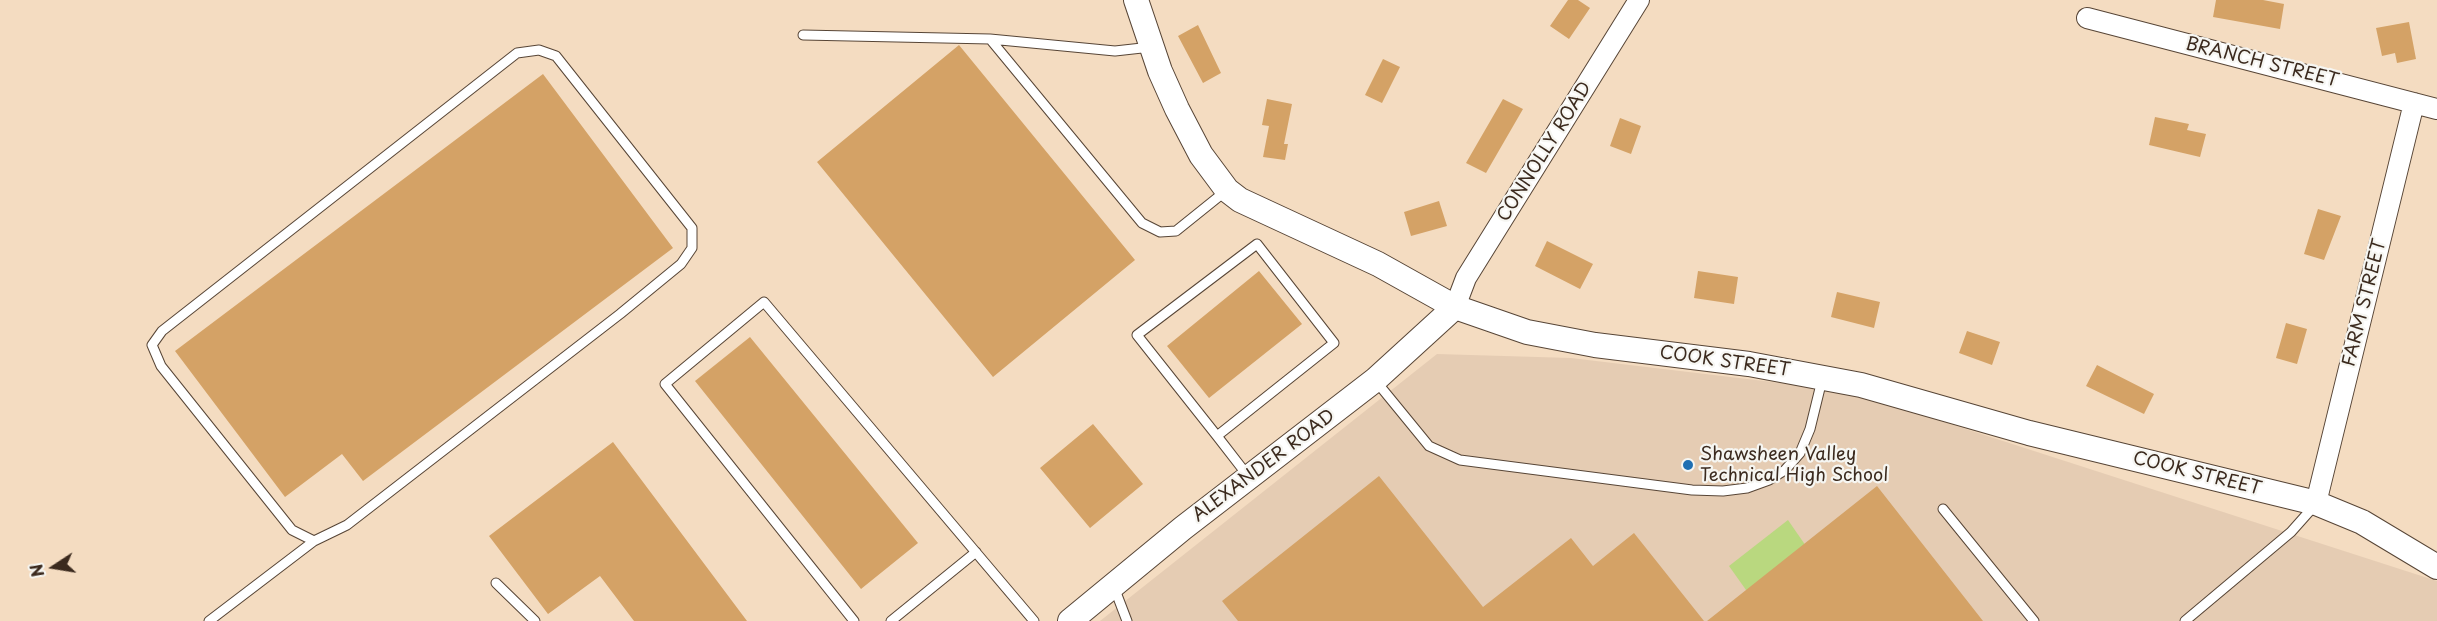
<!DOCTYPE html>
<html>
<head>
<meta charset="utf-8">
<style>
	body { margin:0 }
	#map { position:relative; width:2437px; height:621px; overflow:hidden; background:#f4dcc1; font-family:"Playpen Sans",sans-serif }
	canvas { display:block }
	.north { position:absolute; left:24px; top:537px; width:60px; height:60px; -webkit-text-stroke:4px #f6f6f2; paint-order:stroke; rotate:258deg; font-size:16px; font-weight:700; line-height:24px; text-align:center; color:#3b2a1e }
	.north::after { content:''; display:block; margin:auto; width:21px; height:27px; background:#3b2a1e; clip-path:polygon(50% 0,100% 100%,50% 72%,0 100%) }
</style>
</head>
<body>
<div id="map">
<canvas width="2437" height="621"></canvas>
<div class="north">N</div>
</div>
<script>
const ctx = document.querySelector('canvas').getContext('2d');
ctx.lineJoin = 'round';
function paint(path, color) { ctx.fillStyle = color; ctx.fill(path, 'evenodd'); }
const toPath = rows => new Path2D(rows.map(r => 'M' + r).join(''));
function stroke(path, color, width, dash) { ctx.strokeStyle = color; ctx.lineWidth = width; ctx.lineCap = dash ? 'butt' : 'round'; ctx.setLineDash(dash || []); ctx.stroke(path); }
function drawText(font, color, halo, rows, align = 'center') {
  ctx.font = font + ' "Playpen Sans",sans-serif'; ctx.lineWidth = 4.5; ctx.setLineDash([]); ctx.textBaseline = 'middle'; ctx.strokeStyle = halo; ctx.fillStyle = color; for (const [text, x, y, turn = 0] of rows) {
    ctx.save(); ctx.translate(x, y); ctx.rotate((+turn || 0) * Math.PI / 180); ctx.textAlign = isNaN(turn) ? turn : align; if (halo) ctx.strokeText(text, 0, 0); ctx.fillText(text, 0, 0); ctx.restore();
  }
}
paint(toPath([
	[1437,354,1571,358,1848,391,2437,581,2437,621,1100,621]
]), '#e5ccb3');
paint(toPath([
	[1788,520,1808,549,1751,597,1729,566]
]), '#b9d87f');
paint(toPath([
	[1568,0,1578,0,1590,8,1569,39,1550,26],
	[2216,0,2263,0,2284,4,2280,29,2213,17],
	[2409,22,2416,59,2397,63,2395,53,2382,56,2376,28],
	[1198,25,1221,73,1203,83,1178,36],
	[959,45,1135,260,993,377,817,162],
	[1383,59,1400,67,1382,103,1365,95],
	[543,74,673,248,363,481,342,454,285,497,175,351],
	[1267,99,1292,104,1284,144,1288,144,1285,160,1263,157,1269,126,1262,125],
	[1503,99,1523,109,1486,173,1466,163],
	[2155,117,2189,124,2187,130,2206,134,2200,157,2149,145],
	[1620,118,1641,126,1631,154,1610,146],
	[1439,201,1447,226,1411,236,1404,212],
	[2318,209,2341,216,2324,260,2304,254],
	[1547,241,1593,264,1580,289,1535,266],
	[1259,271,1302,324,1209,398,1167,346],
	[1698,271,1738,277,1734,304,1694,298],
	[1837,292,1880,302,1874,328,1831,317],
	[2286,323,2307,329,2297,364,2276,358],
	[1967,331,2000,342,1992,365,1959,353],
	[750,337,918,543,861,589,695,381],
	[2097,365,2154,394,2144,414,2086,386],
	[1093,424,1143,484,1090,528,1040,468],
	[613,442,747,621,634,621,600,576,548,614,489,536],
	[1379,476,1483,607,1571,538,1593,566,1634,533,1704,621,1238,621,1222,601],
	[1877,486,1983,621,1707,621]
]), '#d4a266');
const service = toPath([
	[803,35,990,39,1115,51,1151,47],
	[990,39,1142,223,1160,232,1176,231,1227,190],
	[1375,380,1429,446,1460,460,1692,490,1723,491,1747,488,1769,480,1785,470,1800,453,1810,429,1822,380],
	[1217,436,1334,343,1257,244,1137,335,1217,436,1248,476],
	[1943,509,2034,621],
	[496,583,535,621],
	[1114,587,1127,621],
	[209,621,314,541,347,525,620,314,681,264,692,248,692,228,556,56,539,50,517,53,162,331,152,345,161,366,292,530,314,541],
	[854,621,665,384,764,302,1034,621],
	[891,621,976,552],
	[2185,621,2291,532,2315,505]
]);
const minor = toPath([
	[2087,18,2437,109],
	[1455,307,1466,278,1639,0],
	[2316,503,2414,103]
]);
const tertiary = toPath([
	[1136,0,1160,71,1177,109,1201,155,1227,190,1240,200,1378,264,1455,307,1527,332,1595,345,1749,364,1861,385,2029,433,2316,503,2362,522,2437,567],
	[1070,621,1183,528,1375,380,1455,307]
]);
stroke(service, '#574536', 11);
stroke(minor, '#574536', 22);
stroke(tertiary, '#574536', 26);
stroke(service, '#fff', 9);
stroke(minor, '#fff', 20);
stroke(tertiary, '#fff', 24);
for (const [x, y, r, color] of [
	[1688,465,6,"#1f6fb2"]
]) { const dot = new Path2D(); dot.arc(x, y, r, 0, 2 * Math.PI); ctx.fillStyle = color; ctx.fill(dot); stroke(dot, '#f6f6f2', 2); }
drawText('18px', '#3b2a1e', '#f6f6f2', [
	["BRANCH STREET",2262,63,14],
	["CONNOLLY ROAD",1545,152,-58],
	["FARM STREET",2365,303,-76],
	["COOK STREET",1725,362,8],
	["ALEXANDER ROAD",1264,466,-37],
	["COOK STREET",2197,474,14]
]);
drawText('18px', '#3b2a1e', '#f6f6f2', [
	["Shawsheen Valley",1700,455],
	["Technical High School",1700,476]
], 'left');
</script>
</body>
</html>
